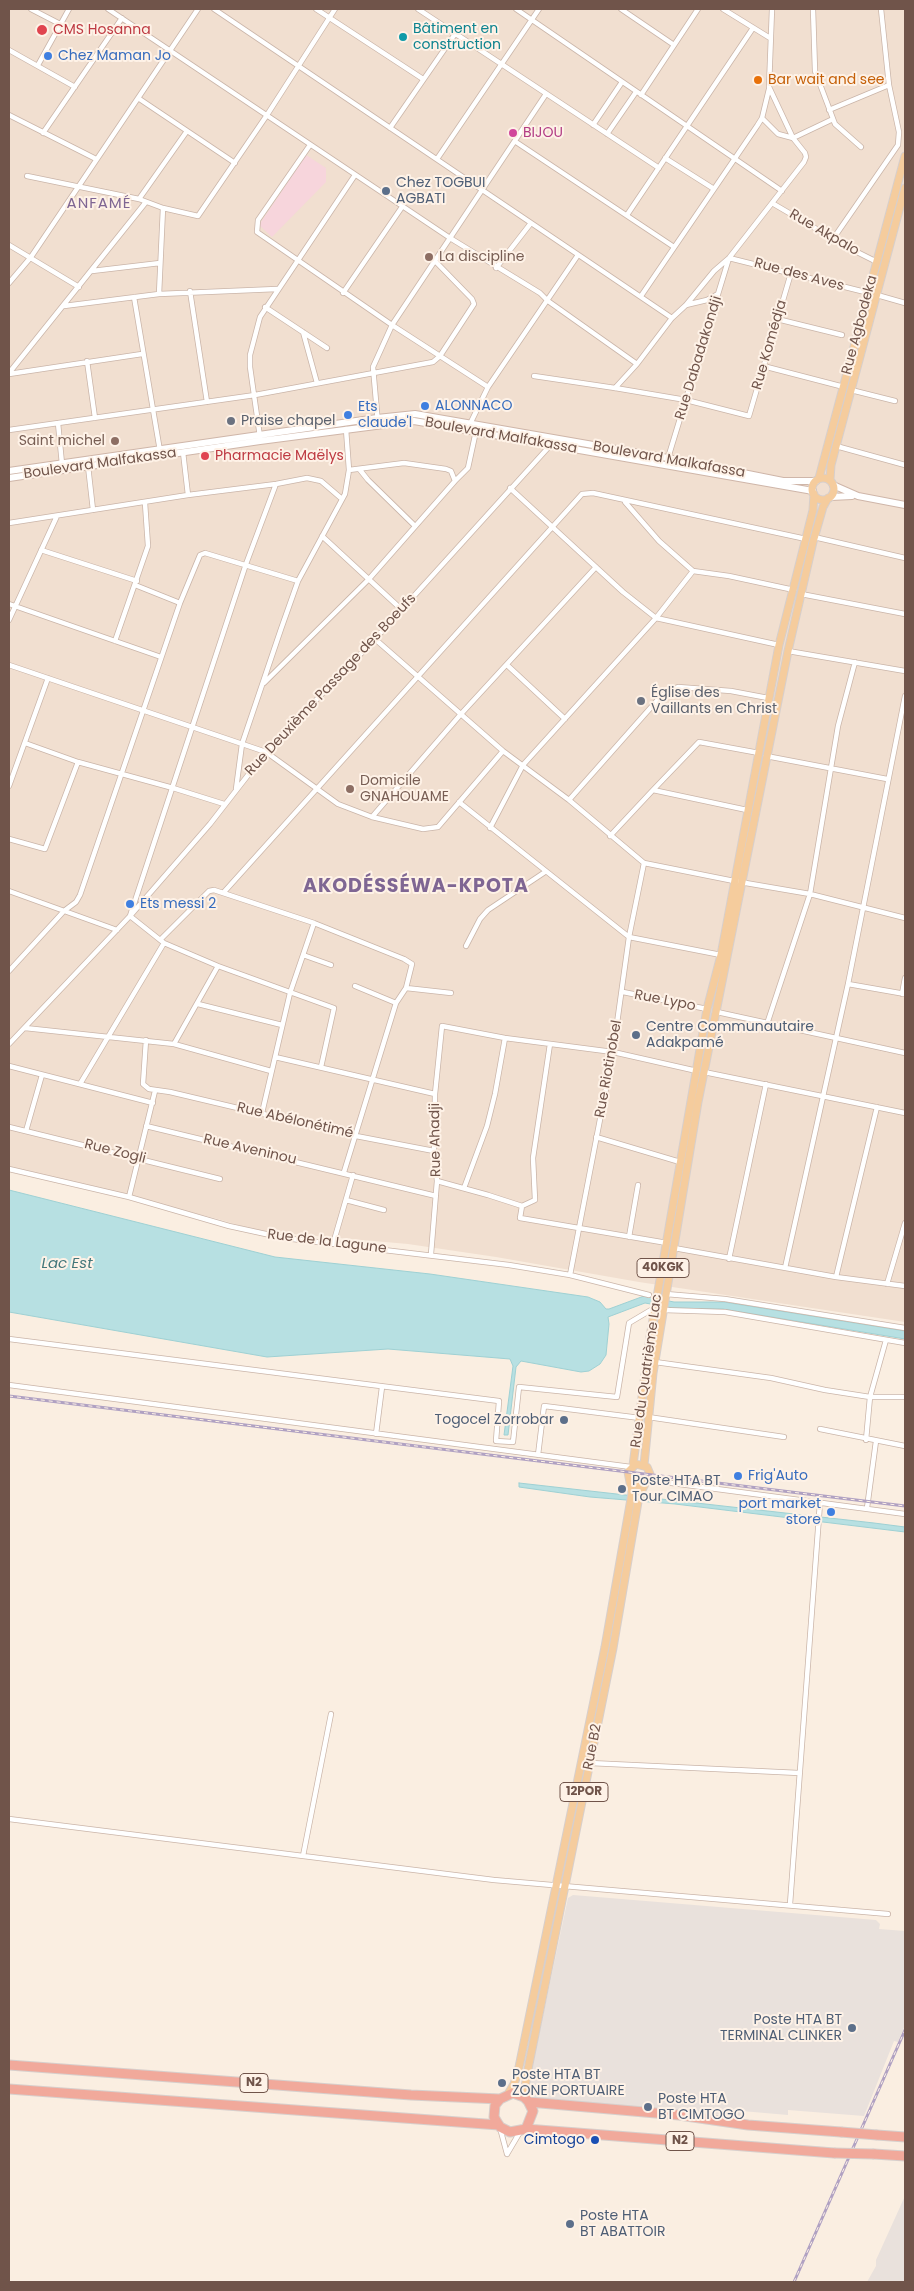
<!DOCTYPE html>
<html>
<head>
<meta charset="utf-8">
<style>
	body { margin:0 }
	#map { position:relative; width:914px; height:2291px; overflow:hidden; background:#faeee1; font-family:Poppins,sans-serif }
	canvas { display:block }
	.frame { position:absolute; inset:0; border:10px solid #70544a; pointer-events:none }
</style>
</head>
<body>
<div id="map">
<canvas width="914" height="2291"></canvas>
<div class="frame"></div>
</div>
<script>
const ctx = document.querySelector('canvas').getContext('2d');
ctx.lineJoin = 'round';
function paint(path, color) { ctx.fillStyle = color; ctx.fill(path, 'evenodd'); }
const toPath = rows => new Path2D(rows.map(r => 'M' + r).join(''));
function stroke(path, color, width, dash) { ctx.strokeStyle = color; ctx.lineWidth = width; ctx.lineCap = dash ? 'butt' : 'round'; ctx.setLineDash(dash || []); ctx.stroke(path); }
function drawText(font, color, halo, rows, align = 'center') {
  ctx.font = font + ' Poppins,sans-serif'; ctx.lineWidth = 4; ctx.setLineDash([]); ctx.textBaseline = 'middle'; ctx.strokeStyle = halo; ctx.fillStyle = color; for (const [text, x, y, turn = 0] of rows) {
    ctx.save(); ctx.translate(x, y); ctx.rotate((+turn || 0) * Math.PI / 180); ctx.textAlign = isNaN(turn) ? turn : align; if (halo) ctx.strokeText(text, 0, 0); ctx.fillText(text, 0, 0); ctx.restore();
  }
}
paint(toPath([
	[9,9,905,9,905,1322,639,1282,496,1257,408,1244,259,1231,214,1218,9,1167]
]), '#f1dfd0');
paint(toPath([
	[573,1895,876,1920,880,1924,879,1929,905,1931,905,2025,898,2042,894,2041,864,2116,788,2110,788,2115,742,2111,741,2116,534,2101,527,2091,568,1898],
	[905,2196,905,2282,867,2282,876,2266,876,2260]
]), '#e9e1dc');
paint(toPath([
	[306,155,326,168,326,182,272,237,259,225]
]), '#f7d5dc');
const water = toPath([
	[9,1190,275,1257,430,1274,588,1297,600,1302,606,1309,609,1309,644,1296,674,1302,724,1302,905,1331,905,1339,723,1309,673,1308,645,1303,608,1317,609,1324,606,1355,600,1364,589,1371,581,1372,521,1361,516,1367,508,1435,504,1435,513,1366,510,1359,388,1349,267,1357,9,1312,9,1190],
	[519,1483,874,1523,905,1527,905,1532,675,1504,590,1497,519,1487,519,1483]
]);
paint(water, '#b7e0e2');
stroke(water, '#9ed0d3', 1);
const street = toPath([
	[31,9,60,24],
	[108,9,450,238,540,293,548,301,637,364],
	[214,9,672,318],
	[316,9,423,79],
	[418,9,659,168],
	[516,9,782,191],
	[621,9,674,45],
	[723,9,770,38],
	[813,9,815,71,835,124,861,147],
	[9,50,75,87],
	[38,65,69,9],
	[641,95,698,9],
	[138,98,235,163],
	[829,110,889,85],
	[9,115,96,159],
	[762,118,778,134,793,138,833,119],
	[593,125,622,82],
	[390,128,455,34],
	[43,133,122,18],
	[607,134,636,92],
	[516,142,674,247],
	[310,145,258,220,257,232,392,325,488,387],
	[665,158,714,189],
	[437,159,539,9],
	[27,176,139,199,163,208,198,216,267,115,335,9],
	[139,199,187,131],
	[772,203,849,248,877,262],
	[627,215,753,28],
	[833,239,898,145,899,132,889,85,881,9],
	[9,245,79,287],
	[729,258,869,293],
	[496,268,531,223],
	[92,271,160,263],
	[9,283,31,257,198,9],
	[190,291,207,402],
	[343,293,402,207],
	[159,294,163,208],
	[877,295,905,303],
	[641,296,757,126,762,118,769,89],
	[134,297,160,451],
	[686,305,707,300,718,294],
	[64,306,159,294,277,289],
	[265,307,327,348],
	[777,319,842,335],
	[303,332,317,383],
	[87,361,95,418],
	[763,366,844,387],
	[9,373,146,202],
	[9,374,142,354],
	[534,376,615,388,686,400,749,416,791,273],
	[615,388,637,364,672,318,686,305,714,271,729,258,804,162,806,157,805,153,793,138,769,87,772,9],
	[851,390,895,401],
	[471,422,488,387,578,255],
	[58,423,62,464],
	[378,424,373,367,392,325,546,94],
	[9,430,255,395,433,362,440,356,474,304,472,299,435,261],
	[260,437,250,367,250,355,260,317,355,175],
	[836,446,905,465],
	[183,452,188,495],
	[668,458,729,258],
	[88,466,93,510],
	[360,470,368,480,415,526],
	[455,481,468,468,476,431],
	[276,484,246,564,130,916,164,943,218,966,334,1008,321,1067],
	[510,488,623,592,656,618,779,645],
	[9,523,188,495,276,484,307,478,321,481,342,499],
	[322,536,401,609],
	[814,537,905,558],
	[41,550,137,581],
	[693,571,729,576,794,590],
	[135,585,180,603],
	[801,594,905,614],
	[9,604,161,657],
	[9,620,57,516],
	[375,639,503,751,569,800,644,863,734,881,810,894,905,918],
	[115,641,148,546,145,503],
	[788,651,905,671],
	[9,665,266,752,338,804,372,817,423,829,438,827,503,751],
	[507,665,565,719],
	[264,683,369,579,455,481,451,471,446,469,404,463,349,470],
	[25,743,78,762,173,788,224,804],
	[766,756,887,779],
	[9,786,48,678],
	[236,789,242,744,281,629,298,581,345,494,349,470,346,429],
	[653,790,699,742,759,753],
	[569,800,661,696,671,690,678,687,731,691,768,698],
	[459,802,629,937,721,955],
	[372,817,461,714,596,567],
	[490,828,523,765,656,618,693,571,659,541,625,502],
	[610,836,653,790,747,810],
	[9,839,45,849,78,762],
	[9,891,117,930],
	[224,892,582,494,593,493,806,539],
	[160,940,209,891,214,890,314,923,404,959,412,964,406,988,396,1003,344,1172],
	[466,946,480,919,488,910,545,872],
	[303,955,331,965],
	[9,971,64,911,76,902,80,895,180,603,200,555,205,553,298,581],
	[848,984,905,994],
	[355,986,396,1003],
	[406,988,451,993],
	[623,992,707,1009],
	[902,994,905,978],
	[198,1004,282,1025],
	[717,1012,905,1053],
	[767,1024,810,894,838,726,855,662],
	[25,1028,174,1044,271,1071],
	[146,1040,143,1084,149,1089,170,1092,356,1136,434,1151],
	[9,1044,130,916,210,824,266,752,375,639,556,439],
	[174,1044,218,966],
	[550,1044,533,1158,535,1200,522,1206,520,1218,667,1243],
	[275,1057,435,1094],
	[9,1066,153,1103],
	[704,1072,905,1113],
	[80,1084,164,943],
	[262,1113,290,993,314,923],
	[146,1126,436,1196],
	[9,1127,220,1179],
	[26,1131,42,1075],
	[596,1137,680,1162],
	[9,1169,129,1197,229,1226,284,1238,509,1265,570,1275,649,1295],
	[437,1181,488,1195,522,1206],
	[464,1188,487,1126,495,1094,505,1038],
	[129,1197,155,1091],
	[346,1200,384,1210],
	[629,1237,638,1185],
	[333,1244,353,1175],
	[674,1248,836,1277,905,1286],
	[431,1254,437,1181,434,1151,435,1094,442,1026,505,1038,613,1052,697,1071],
	[729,1259,766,1084],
	[785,1268,848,984,905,696],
	[570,1275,613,1052,629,937,644,863],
	[836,1277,877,1107],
	[887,1284,905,1223],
	[666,1294,725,1299,905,1328],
	[663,1310,725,1312,905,1343],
	[9,1339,499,1401,496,1441,513,1442,519,1387,617,1397,629,1323,656,1307],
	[655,1362,771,1378,825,1390,870,1397,905,1397],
	[9,1385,631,1467],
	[648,1417,784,1437],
	[820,1429,905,1446],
	[376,1434,382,1387],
	[866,1440,870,1397,886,1340],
	[538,1455,544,1406,640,1418],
	[649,1480,905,1514],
	[867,1508,876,1441],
	[590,1763,799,1773],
	[9,1819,494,1880,888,1914],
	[303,1856,331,1714],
	[790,1904,820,1503],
	[500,2128,507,2154],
	[507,2154,520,2132]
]);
const secondary = toPath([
	[9,471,377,418,415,414,668,458,783,481,816,481],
	[9,478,260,441,414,421,813,491],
	[833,485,858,496,905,505],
	[831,497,852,496]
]);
const primary = toPath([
	[819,478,905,156],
	'812 489a11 11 0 1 1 22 0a11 11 0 1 1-22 0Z',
	[830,480,831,465,905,188],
	[633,1465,650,1337,707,1009,721,955,779,645,813,510,814,494],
	[644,1465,653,1373,698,1102,788,651,813,542,823,507,828,498],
	[508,2094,514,2084,518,2072,605,1647,632,1493,628,1472,636,1464,647,1467,650,1474,647,1482,639,1486,631,1482],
	[527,2099,525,2087,529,2064,613,1648,639,1496,645,1484]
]);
const highway = toPath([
	[9,2065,411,2095,500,2099],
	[9,2089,499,2125],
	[529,2102,679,2115,748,2125,841,2132],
	[526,2129,533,2111,528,2101,524,2097,513,2093,500,2099,495,2105,494,2117,500,2127,510,2132,526,2129,834,2153],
	[877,2135,905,2137],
	[874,2154,905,2156]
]);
stroke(street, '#cab5a9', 6);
stroke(secondary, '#cfb6a9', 8);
stroke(primary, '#d7cfcc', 9);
stroke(highway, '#d7cfcc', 11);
stroke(street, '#fff', 4.5);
stroke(secondary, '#fff', 6);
stroke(primary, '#f5cc9d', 7);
stroke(highway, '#f1a99b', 9);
const rail = toPath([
	[9,1396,905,1506],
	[794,2282,905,2030]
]);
stroke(rail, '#b0a1c2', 3);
stroke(rail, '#fef2e7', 1, [4]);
const highwayBridge = toPath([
	[841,2132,877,2135],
	[834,2153,874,2154]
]);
stroke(highwayBridge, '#d7cfcc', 11, []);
stroke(highwayBridge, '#f1a99b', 9);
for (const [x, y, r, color] of [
	[42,30,6,"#e0444e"],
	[403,37,5,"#0f9aa8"],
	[48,56,5,"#3f7fe0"],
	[758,80,5,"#e8710a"],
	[513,133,5,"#d1479c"],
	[386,191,5,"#5c6f8a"],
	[429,257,5,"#8d6e63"],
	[425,406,5,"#3f7fe0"],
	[348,415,5,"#3f7fe0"],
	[231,421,5,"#6b7280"],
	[115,441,5,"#8d6e63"],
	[205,456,5,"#e0444e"],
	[641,701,5,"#6b7280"],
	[350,789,5,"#8d6e63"],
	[130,904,5,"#3f7fe0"],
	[636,1035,5,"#5c6f8a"],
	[564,1420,5,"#5c6f8a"],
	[738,1476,5,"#3f7fe0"],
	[622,1489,5,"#5c6f8a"],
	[831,1512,5,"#3f7fe0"],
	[852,2028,5,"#5c6f8a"],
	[502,2083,5,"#5c6f8a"],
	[648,2107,5,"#5c6f8a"],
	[595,2140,5,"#1a4fb4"],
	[570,2224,5,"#5c6f8a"]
]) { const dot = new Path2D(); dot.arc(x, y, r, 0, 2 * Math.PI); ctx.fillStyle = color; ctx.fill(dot); stroke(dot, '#fef2e7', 2); }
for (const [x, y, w] of [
	[663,1268,52],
	[584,1792,48],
	[254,2083,28],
	[680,2141,28]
]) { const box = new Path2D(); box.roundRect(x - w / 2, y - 9.5, w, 19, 4); ctx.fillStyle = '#fef2e7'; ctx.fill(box); stroke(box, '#70544a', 1); }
drawText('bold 12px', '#70544a', null, [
	["40KGK",663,1268],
	["12POR",584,1792],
	["N2",254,2083],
	["N2",680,2141]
]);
drawText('14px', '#0d838f', '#fef2e7', [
	["Bâtiment en",413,29],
	["construction",413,45]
], 'left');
drawText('14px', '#be3a42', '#fef2e7', [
	["CMS Hosanna",53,30],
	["Pharmacie Maëlys",215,456]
], 'left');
drawText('14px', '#366cbe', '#fef2e7', [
	["Chez Maman Jo",58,56],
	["ALONNACO",435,406],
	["Ets",358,407],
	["claude'l",358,423],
	["Ets messi 2",140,904],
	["Frig'Auto",748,1476],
	["port market",821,1504,"right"],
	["store",821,1520,"right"]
], 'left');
drawText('14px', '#c56008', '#fef2e7', [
	["Bar wait and see",768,80]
], 'left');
drawText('14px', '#b23c85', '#fef2e7', [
	["BIJOU",523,133]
], 'left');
drawText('14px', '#4e5e75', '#fef2e7', [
	["Chez TOGBUI",396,183],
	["AGBATI",396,199],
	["Centre Communautaire",646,1027],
	["Adakpamé",646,1043],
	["Togocel Zorrobar",554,1420,"right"],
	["Poste HTA BT",632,1481],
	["Tour CIMAO",632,1497],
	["Poste HTA BT",842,2020,"right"],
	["TERMINAL CLINKER",842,2036,"right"],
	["Poste HTA BT",512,2075],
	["ZONE PORTUAIRE",512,2091],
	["Poste HTA",658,2099],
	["BT CIMTOGO",658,2115],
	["Poste HTA",580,2216],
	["BT ABATTOIR",580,2232]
], 'left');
drawText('14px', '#70544a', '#fef2e7', [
	["Rue Akpalo",824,233,30],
	["Rue des Aves",799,275,15],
	["Rue Agbodeka",860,325,-75],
	["Rue Komédja",770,345,-74],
	["Rue Dabadakondji",699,358,-73],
	["Boulevard Malfakassa",501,436,10],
	["Boulevard Malkafassa",669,460,10],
	["Boulevard Malfakassa",100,464,-8],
	["Rue Deuxième Passage des Boeufs",331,685,-47],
	["Rue Lypo",665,1001,11],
	["Rue Riotinobel",609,1069,-80],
	["Rue Abélonétimé",295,1121,13],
	["Rue Ahadji",436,1140,-91],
	["Rue Aveninou",250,1150,13],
	["Rue Zogli",115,1152,14],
	["Rue de la Lagune",327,1242,7],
	["Rue du Quatrième Lac",647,1371,-82],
	["Rue B2",593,1747,-79]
]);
drawText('14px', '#785e54', '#fef2e7', [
	["La discipline",439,257],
	["Saint michel",105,441,"right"],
	["Domicile",360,781],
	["GNAHOUAME",360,797]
], 'left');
drawText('14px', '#5b616d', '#fef2e7', [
	["Praise chapel",241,421],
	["Église des",651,693],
	["Vaillants en Christ",651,709]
], 'left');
drawText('14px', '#164399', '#fef2e7', [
	["Cimtogo",585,2140]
], 'right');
ctx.letterSpacing = '1px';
drawText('15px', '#7f6693', '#fef2e7', [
	["ANFAMÉ",99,204]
]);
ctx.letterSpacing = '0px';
drawText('italic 15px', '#43777b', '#fef2e7', [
	["Lac Est",67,1264]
]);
ctx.letterSpacing = '1px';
drawText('bold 19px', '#7f6693', '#fef2e7', [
	["AKODÉSSÉWA-KPOTA",416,887]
]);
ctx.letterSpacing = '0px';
</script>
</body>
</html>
